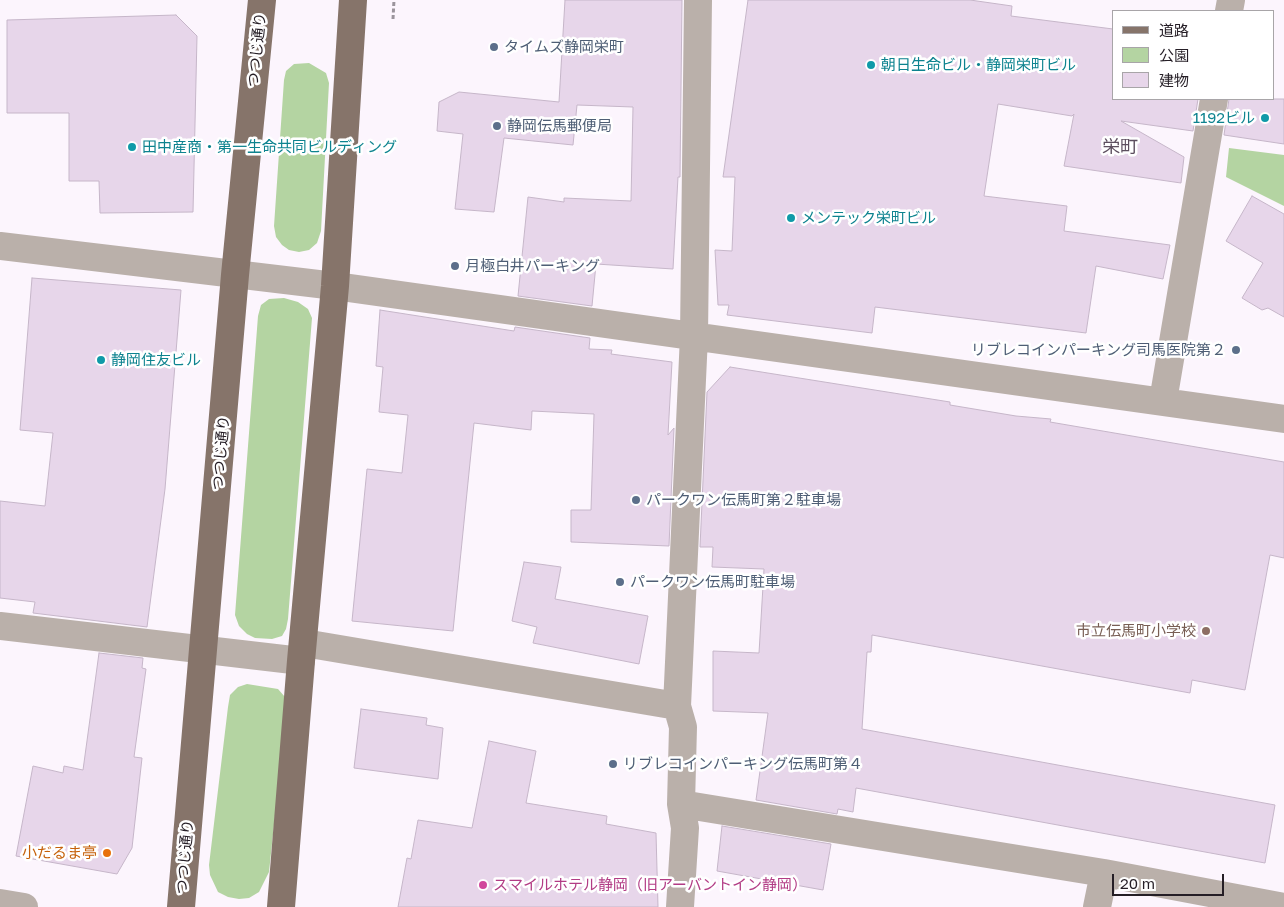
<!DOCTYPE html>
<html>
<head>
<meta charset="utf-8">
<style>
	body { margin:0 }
	#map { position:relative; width:1284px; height:907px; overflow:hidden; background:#fcf5fd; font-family:"Golos Text","Noto Sans JP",sans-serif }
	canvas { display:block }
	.legend { position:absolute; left:1112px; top:10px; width:162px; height:90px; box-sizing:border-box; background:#fff; border:1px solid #a8a5a8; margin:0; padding:6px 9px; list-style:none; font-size:15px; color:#251e26 }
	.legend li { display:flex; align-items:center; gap:10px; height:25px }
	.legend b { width:25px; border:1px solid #a8a5a8 }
	.scale { position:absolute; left:1112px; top:874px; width:112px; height:22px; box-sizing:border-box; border:2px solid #251e26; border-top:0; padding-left:6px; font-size:15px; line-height:18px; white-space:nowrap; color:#251e26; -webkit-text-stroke:4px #fff; paint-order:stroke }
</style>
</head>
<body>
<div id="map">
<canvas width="1284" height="907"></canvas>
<ul class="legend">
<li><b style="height:6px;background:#86746a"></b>道路</li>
<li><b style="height:14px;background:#b4d4a2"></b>公園</li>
<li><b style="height:14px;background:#e7d6ea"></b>建物</li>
</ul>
<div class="scale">20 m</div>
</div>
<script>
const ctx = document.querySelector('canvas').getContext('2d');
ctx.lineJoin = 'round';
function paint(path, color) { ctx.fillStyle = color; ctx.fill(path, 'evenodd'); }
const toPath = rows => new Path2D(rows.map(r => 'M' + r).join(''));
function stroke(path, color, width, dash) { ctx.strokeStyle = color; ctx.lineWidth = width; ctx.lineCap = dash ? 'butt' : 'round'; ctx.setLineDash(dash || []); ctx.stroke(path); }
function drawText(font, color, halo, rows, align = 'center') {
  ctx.font = font + ' "Golos Text","Noto Sans JP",sans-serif'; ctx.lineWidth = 5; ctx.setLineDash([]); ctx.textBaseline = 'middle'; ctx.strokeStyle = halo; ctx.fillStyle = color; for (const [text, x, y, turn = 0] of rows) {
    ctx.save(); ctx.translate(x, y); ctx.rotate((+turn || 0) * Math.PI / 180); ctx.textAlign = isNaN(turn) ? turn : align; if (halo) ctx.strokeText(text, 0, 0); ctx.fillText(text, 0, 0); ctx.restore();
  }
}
paint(toPath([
	[309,63,326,73,329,83,321,231,317,243,309,250,299,252,289,250,282,245,276,237,274,226,284,80,286,71,294,64],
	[1229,148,1284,155,1284,206,1226,177],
	[284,298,298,302,308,309,312,318,288,619,286,629,282,636,272,639,255,638,247,634,239,626,235,615,258,316,261,305,269,299],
	[247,684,278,689,285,697,286,712,269,872,259,892,249,898,239,899,228,897,218,892,210,875,209,865,228,707,230,695,238,687]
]), '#b4d4a2');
const building = toPath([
	[565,0,682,0,680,177,678,177,673,269,596,264,592,306,518,296,528,197,564,202,564,198,631,201,633,107,577,105,573,145,504,138,494,212,455,209,463,134,437,131,439,102,459,92,559,102,565,0],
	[748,0,970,0,1012,6,1011,16,1113,29,1113,99,1198,99,1193,131,1121,121,1184,157,1181,183,1064,166,1074,114,1072,116,998,104,984,196,1067,206,1064,231,1170,245,1163,279,1096,266,1086,333,875,307,872,333,727,315,729,305,718,305,715,250,732,251,735,177,723,177,748,0],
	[176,15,197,36,193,212,100,213,99,181,69,181,69,113,7,113,7,20,176,15],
	[1229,99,1284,99,1284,144,1224,135,1229,99],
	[1252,196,1284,214,1284,317,1268,308,1262,310,1242,298,1263,263,1226,241,1252,196],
	[32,278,181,290,165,489,147,627,33,613,35,602,0,598,0,501,45,506,53,433,20,430,32,278],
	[380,310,514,331,515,327,590,338,589,349,612,350,611,354,672,362,668,435,674,428,669,546,571,542,571,510,591,510,594,414,532,411,531,430,474,423,453,631,352,621,367,469,402,473,408,415,379,412,383,367,376,366,380,310],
	[730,367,950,402,950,405,1016,416,1051,419,1050,422,1284,462,1284,558,1270,555,1245,690,1192,680,1190,693,872,635,871,652,867,652,862,729,1275,805,1265,863,856,788,853,812,838,809,837,814,756,800,768,713,713,711,713,651,759,653,764,569,712,567,713,547,700,547,707,392,730,367],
	[524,562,561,567,555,599,648,616,639,664,533,643,537,627,512,621,524,562],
	[99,653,143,658,142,668,146,669,134,757,142,758,132,848,117,874,16,856,33,766,63,773,64,766,83,770,99,653],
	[361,709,427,718,426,725,443,728,438,779,354,768,361,709],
	[489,741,536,751,526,803,607,816,606,824,656,833,658,907,398,907,407,858,411,859,418,820,472,828,489,741],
	[722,826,831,844,823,890,717,871,722,826]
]);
paint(building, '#e7d6ea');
stroke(building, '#c6b6c9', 1);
stroke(toPath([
	[393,19,394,0]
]), '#9b949c', 3, [4, 2.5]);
stroke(toPath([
	[1229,11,1231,0],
	[0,246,335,286,1284,419],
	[1163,401,1214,99],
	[0,626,301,661],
	[304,643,677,706],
	[681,804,1104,873,1284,907],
	[0,903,24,907],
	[680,907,685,828,681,804,683,727,677,706,694,336,698,0],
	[1097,907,1104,873]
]), '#bab0aa', 28);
stroke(toPath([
	[181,907,235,275,262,0],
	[281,907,301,661,335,286,353,0]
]), '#86746a', 28);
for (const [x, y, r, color] of [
	[494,47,5,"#5c6f8a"],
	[871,65,5,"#0f9aa8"],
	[1265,118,5,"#0f9aa8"],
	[497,126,5,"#5c6f8a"],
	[132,147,5,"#0f9aa8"],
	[791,218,5,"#0f9aa8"],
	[455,266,5,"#5c6f8a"],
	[1236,350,5,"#5c6f8a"],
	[101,360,5,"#0f9aa8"],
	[636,500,5,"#5c6f8a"],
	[620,582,5,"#5c6f8a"],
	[1206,631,5,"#8d6e63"],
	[613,764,5,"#5c6f8a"],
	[107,853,5,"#e8710a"],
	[483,885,5,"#d1479c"]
]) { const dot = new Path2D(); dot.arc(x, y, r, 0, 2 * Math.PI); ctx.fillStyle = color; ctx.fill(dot); stroke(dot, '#fff', 2); }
drawText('15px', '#4e5e75', '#fff', [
	["タイムズ静岡栄町",504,47],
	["静岡伝馬郵便局",507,126],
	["月極白井パーキング",465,266],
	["リブレコインパーキング司馬医院第２",1226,350,"right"],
	["パークワン伝馬町第２駐車場",646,500],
	["パークワン伝馬町駐車場",630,582],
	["リブレコインパーキング伝馬町第４",623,764]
], 'left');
drawText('15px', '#251e26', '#fff', [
	["つつじ通り",257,50,-84],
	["つつじ通り",221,453,-85],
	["つつじ通り",185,857,-85]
]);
drawText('15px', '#0d838f', '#fff', [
	["朝日生命ビル・静岡栄町ビル",881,65],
	["1192ビル",1255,118,"right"],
	["田中産商・第一生命共同ビルディング",142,147],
	["メンテック栄町ビル",801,218],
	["静岡住友ビル",111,360]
], 'left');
drawText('15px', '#785e54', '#fff', [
	["市立伝馬町小学校",1196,631]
], 'right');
drawText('15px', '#c56008', '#fff', [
	["小だるま亭",97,853]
], 'right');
drawText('15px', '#b23c85', '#fff', [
	["スマイルホテル静岡（旧アーバントイン静岡）",493,885]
], 'left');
drawText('18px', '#5d4f5f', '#fff', [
	["栄町",1120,147]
]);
</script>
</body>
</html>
